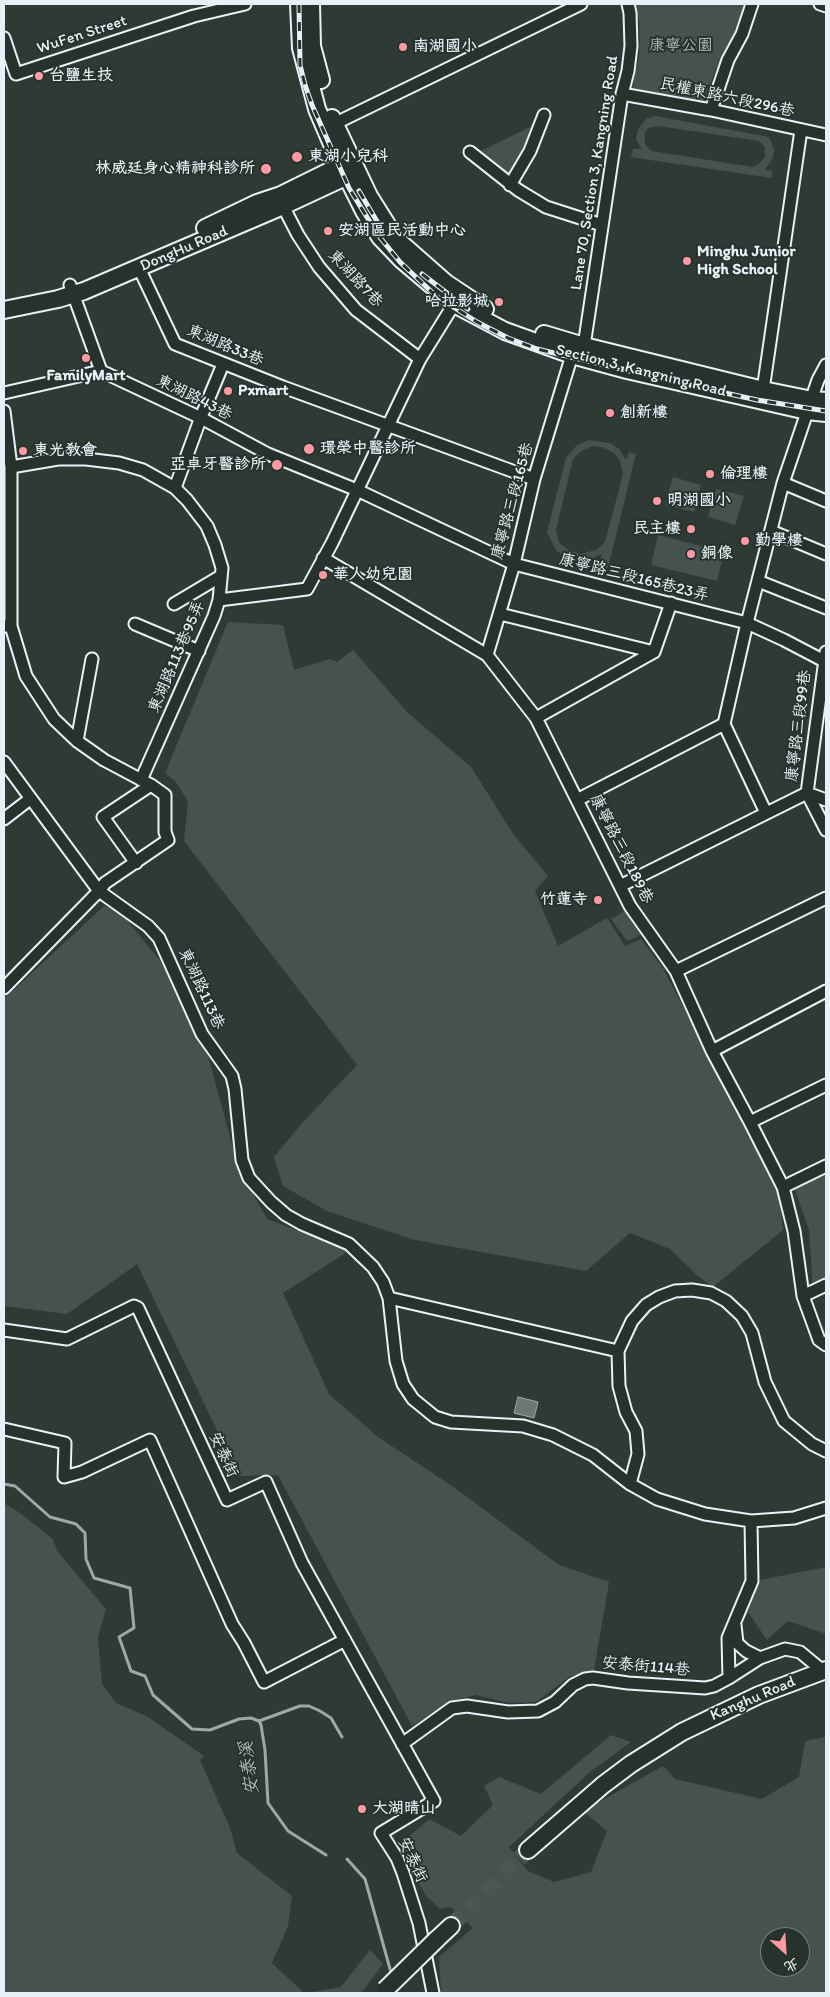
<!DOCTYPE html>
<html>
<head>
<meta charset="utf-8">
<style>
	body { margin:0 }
	#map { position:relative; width:830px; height:1997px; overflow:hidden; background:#2e3b35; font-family:Itim,"LXGW WenKai TC",sans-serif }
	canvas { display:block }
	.frame { position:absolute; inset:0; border:5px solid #e8f1f8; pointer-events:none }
	.north { position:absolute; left:760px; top:1927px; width:50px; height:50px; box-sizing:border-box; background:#26332d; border:1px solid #747f7e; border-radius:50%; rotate:154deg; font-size:14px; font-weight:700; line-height:20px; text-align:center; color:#e8f1f8 }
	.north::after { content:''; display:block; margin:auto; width:18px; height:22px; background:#ff9aa2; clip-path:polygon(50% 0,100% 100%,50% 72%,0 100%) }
</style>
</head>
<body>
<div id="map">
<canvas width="830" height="1997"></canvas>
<div class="frame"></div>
<div class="north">北</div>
</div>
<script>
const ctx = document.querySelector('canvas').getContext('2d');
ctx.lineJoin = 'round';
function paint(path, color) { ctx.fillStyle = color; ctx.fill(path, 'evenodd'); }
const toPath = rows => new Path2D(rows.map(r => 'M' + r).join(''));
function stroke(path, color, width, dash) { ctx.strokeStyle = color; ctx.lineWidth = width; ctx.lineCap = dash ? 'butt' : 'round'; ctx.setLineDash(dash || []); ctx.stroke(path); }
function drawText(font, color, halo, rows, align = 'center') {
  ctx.font = font + ' Itim,"LXGW WenKai TC",sans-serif'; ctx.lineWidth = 4; ctx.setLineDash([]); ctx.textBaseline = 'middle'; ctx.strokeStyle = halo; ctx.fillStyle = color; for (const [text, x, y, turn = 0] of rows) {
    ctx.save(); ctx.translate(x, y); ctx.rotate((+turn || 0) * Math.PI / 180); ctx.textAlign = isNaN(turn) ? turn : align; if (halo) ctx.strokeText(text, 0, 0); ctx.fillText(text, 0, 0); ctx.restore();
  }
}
paint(toPath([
	[635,4,745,4,739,26,714,73,704,103,632,89,639,57,640,40,639,22],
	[655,116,769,137,774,149,773,157,765,170,773,171,771,178,631,157,633,149,642,149,636,140,638,129,646,119],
	[658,126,759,141,765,147,765,157,761,162,753,167,651,151,645,144,645,133,648,128],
	[532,126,536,129,509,178,480,153,481,151],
	[589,440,610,443,619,449,626,460,629,452,636,454,608,568,599,566,602,554,584,562,572,561,566,558,556,550,547,532,566,458,576,446],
	[593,446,601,447,614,453,620,461,623,474,605,542,596,550,580,554,567,549,559,543,556,530,573,459,581,451],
	[673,477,701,485,694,512,665,505],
	[716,489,744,496,735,525,708,517],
	[658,535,724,552,717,581,651,565],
	[228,622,283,625,294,670,330,659,337,662,353,650,407,712,471,767,514,835,548,876,535,891,558,946,607,918,625,946,641,939,664,970,779,1193,783,1230,713,1287,697,1275,670,1249,630,1233,586,1271,415,1240,327,1211,283,1186,274,1157,303,1122,357,1065,184,841,188,801,175,781,165,773],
	[104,906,120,912,168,970,207,1052,238,1167,267,1219,347,1249,344,1254,283,1293,329,1394,378,1437,455,1488,559,1565,609,1582,594,1670,569,1677,536,1702,509,1703,476,1695,451,1701,412,1726,278,1475,239,1476,137,1264,67,1314,4,1306,4,999],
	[625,911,641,935,627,941,611,919],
	[826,1168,826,1281,813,1290,809,1230,793,1184],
	[4,1503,20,1513,53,1539,57,1551,106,1609,98,1637,102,1684,116,1703,148,1717,204,1756,200,1760,230,1828,237,1853,292,1896,288,1926,272,1963,304,1993,4,1993],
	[826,1567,826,1634,788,1621,767,1640,748,1612,760,1580],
	[611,1735,631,1742,590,1772,509,1847,528,1871,554,1882,591,1872,607,1831,583,1811,663,1766,675,1779,762,1799,799,1777,805,1741,826,1737,826,1993,441,1993,439,1957,473,1928,451,1907,440,1909,427,1897,397,1847,429,1819,461,1836,493,1805,484,1786,499,1777,541,1794],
	[770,1937,800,1937,800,1967,770,1967],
	[370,1950,383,1964,362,1992,363,1993,306,1993,341,1987]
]), '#45524e');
const water = toPath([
	[518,1397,538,1402,534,1418,514,1413,518,1397]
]);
paint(water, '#6b7775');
stroke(water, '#9da8a9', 1);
stroke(toPath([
	[4,1484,15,1486,50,1517,76,1524,85,1533,86,1559,94,1578,130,1588,134,1628,119,1637,131,1671,145,1676,153,1695,192,1729,210,1730,239,1719,251,1718,259,1721,261,1725,265,1750,268,1803,288,1831,326,1855],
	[259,1721,300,1706,309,1706,320,1711,331,1718,342,1737],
	[347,1859,365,1879,392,1976]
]), '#9da8a9', 3);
stroke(toPath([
	[451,1926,528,1850]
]), '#4a5652', 16, [16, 8]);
const street = toPath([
	[820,4,826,6],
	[4,38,16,74,194,16,245,4],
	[622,94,711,110,826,135],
	[711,110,728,60,742,34,752,4],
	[334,124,581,4],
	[470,152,518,190,546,207,602,225],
	[510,185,530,151,544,115],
	[283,206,298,235,319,267,356,310,420,359],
	[139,268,175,344,283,387,534,479],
	[70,285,101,371,201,418,268,454,357,490,514,564,747,623,784,640,826,662],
	[584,346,622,94,628,71,631,46,630,13,628,4],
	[763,390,801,130],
	[4,393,101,371],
	[4,411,11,467,11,626],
	[11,467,58,459,86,459,119,463,143,470,175,488,187,500,207,526,215,545,222,568,219,600,214,616,141,780],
	[783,483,826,501],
	[175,488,201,417,223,364],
	[771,531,826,554],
	[323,558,487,655,536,718,630,906,676,971,712,1051,750,1122,783,1187,794,1231,803,1296,819,1340,826,1345],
	[758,581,826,608],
	[219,600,307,589,332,543,420,359,454,304],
	[174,604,221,576],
	[500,614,654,652],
	[135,624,199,651],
	[4,626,11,626,26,676,54,719,77,741,104,760,151,785,165,795,165,832,168,840,105,883,99,891,4,988],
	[826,652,807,793,826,830],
	[487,655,514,564,534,479,572,355],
	[536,718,654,652,671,603],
	[724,724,747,623,783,483,818,380,826,365],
	[724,724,766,813],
	[77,741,92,659],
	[4,762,99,891,148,926,159,938,202,1034,232,1076,235,1089,242,1160,249,1178,271,1202,286,1215,302,1224,349,1244,373,1267,383,1282,389,1298,396,1361,403,1384,413,1399,435,1417,451,1422,523,1426,553,1435,593,1455,630,1484,657,1499,705,1514,751,1521,794,1518,826,1508],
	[807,793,826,800],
	[577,800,724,724],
	[4,819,30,799],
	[136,863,103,817,151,785],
	[620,886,807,793],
	[676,971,826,898],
	[712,1051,826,991],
	[750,1122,826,1085],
	[783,1187,826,1166],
	[803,1296,826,1285],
	[389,1298,618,1351],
	[4,1330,67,1339,134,1306,138,1308,227,1500,266,1482,302,1563,434,1801,381,1833,397,1858,403,1873,419,1923,433,1993],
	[4,1429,65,1443,64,1477,82,1472,150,1440,232,1624,244,1643,264,1682,345,1640],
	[630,1484,638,1454,636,1431,626,1412,619,1386,618,1351,632,1321,646,1305,659,1297,675,1291,692,1290,711,1293,726,1301,742,1316,752,1333,765,1382,784,1421,812,1444,826,1451],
	[735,1625,737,1643,746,1651,760,1658],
	[729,1678,728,1638,752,1581,751,1521],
	[402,1744,452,1708,467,1706,508,1712,538,1711,555,1702,573,1685,585,1679,593,1678,628,1683,705,1688,714,1686,729,1678,760,1658,785,1649,800,1652,823,1671]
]);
const secondary = toPath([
	[299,4,301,48,317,109,341,165,364,211,380,237,402,260,454,304,505,331,572,355,627,370,807,411,826,413],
	[311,4,312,46,321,80],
	[332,118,369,196,396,239,446,283,485,309],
	[205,228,257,203,281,195,350,161],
	[4,310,58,299,84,291,283,206,356,172],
	[544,334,584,346,763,390,812,400,826,401],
	[528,1850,603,1785,631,1764,682,1732,759,1695,826,1670],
	[437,1939,451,1926]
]);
stroke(street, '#e8f1f8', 15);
stroke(secondary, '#e8f1f8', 20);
stroke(street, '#26332d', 11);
stroke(secondary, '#26332d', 16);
const rail = toPath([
	[299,4,300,65,305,85,312,105,349,188,378,235,400,262,436,296,477,322,508,338,537,349,698,387,757,400,826,411],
	[359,191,378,223],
	[422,274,468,309]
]);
stroke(rail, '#e8f1f8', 5);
stroke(rail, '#26332d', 3, [9]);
const secondaryBridge = toPath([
	[385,1990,437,1939]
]);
stroke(secondaryBridge, '#e8f1f8', 20, []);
stroke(secondaryBridge, '#26332d', 16);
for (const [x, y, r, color] of [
	[403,47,5,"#ff9aa2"],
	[39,76,5,"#ff9aa2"],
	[297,157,6,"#ff9aa2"],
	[266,169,6,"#ff9aa2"],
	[328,231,5,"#ff9aa2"],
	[687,261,5,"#ff9aa2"],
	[499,302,5,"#ff9aa2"],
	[86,358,5,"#ff9aa2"],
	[228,391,5,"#ff9aa2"],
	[610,413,5,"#ff9aa2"],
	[309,449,6,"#ff9aa2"],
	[23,451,5,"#ff9aa2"],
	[277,465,6,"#ff9aa2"],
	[710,474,5,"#ff9aa2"],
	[657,501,5,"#ff9aa2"],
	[691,529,5,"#ff9aa2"],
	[745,541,5,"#ff9aa2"],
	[691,554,5,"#ff9aa2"],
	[323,575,5,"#ff9aa2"],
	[598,900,5,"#ff9aa2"],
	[362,1809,5,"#ff9aa2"]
]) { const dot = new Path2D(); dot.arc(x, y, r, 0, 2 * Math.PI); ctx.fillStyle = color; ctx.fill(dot); stroke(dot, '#26332d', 2); }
drawText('16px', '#e8f1f8', '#26332d', [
	["WuFen Street",82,35,-18],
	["民權東路六段296巷",727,98,12],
	["Lane 70, Section 3, Kangning Road",595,173,-81],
	["DongHu Road",184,249,-23],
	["東湖路7巷",355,279,47],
	["東湖路33巷",225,346,23],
	["Section 3, Kangning Road",641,371,14],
	["東湖路43巷",194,398,26],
	["康寧路三段165巷",513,501,-75],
	["康寧路三段165巷23弄",634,578,14],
	["東湖路113巷95弄",177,657,-67],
	["康寧路三段99巷",799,726,-83],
	["康寧路三段189巷",621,849,63],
	["東湖路113巷",201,989,65],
	["安泰街",223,1455,65],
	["安泰街114巷",646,1667,5],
	["Kanghu Road",753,1699,-23],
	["安泰街",412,1860,65]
]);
drawText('16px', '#afb9bc', '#26332d', [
	["康寧公園",681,46]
]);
drawText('bold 16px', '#e8f1f8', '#26332d', [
	["南湖國小",413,47],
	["台鹽生技",49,76],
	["東湖小兒科",308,157],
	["林威廷身心精神科診所",255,169,"right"],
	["安湖區民活動中心",338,231],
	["Minghu Junior",697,252],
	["High School",697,270],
	["哈拉影城",489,302,"right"],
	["FamilyMart",86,376,"center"],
	["Pxmart",238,391],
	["創新樓",620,413],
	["璟榮中醫診所",320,449],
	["東光教會",33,451],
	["亞卓牙醫診所",266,465,"right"],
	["倫理樓",720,474],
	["明湖國小",667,501],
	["民主樓",681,529,"right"],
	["勤學樓",755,541],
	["銅像",701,554],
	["華人幼兒園",333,575],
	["竹蓮寺",588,900,"right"],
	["大湖晴山",372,1809]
], 'left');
drawText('italic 18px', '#b0babd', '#26332d', [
	["安泰溪",250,1768,-97]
]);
</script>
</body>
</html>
